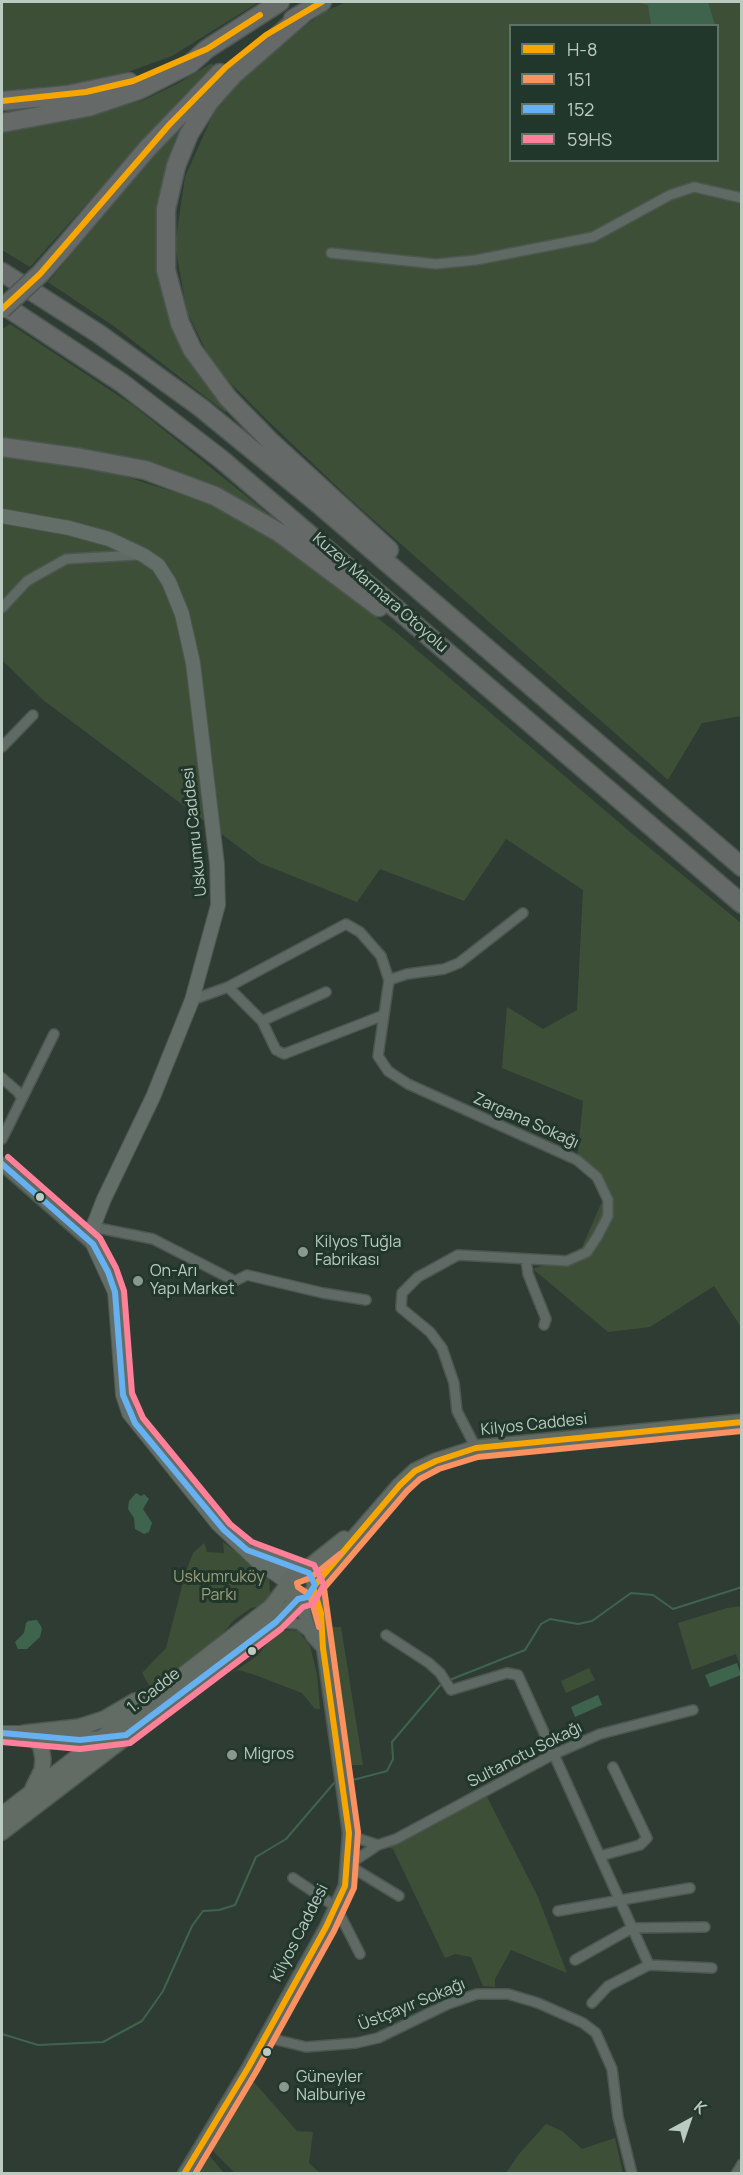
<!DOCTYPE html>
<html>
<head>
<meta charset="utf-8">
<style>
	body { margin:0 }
	#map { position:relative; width:743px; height:2175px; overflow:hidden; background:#2f3c34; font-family:Manrope,sans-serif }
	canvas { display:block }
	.frame { position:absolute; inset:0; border:3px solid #bbcbc2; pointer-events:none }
	.legend { position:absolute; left:509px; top:24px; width:210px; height:138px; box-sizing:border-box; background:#22372b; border:2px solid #5f7267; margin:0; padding:8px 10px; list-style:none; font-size:18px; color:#bbcbc2 }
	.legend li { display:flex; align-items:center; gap:12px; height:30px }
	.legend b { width:30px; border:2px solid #5f7267 }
	.north { position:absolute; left:659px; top:2091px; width:60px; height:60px; -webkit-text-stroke:4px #22372b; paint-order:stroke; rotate:40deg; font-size:16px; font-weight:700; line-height:24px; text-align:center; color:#bbcbc2 }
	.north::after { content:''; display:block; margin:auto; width:21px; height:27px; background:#bbcbc2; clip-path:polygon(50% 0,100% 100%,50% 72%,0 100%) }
</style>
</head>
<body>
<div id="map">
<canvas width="743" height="2175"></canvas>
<div class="frame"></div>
<ul class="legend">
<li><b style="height:8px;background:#f7a600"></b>H-8</li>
<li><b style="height:8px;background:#fa915f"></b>151</li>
<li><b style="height:8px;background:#66b1f2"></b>152</li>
<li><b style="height:8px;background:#ff8098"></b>59HS</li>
</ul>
<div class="north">K</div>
</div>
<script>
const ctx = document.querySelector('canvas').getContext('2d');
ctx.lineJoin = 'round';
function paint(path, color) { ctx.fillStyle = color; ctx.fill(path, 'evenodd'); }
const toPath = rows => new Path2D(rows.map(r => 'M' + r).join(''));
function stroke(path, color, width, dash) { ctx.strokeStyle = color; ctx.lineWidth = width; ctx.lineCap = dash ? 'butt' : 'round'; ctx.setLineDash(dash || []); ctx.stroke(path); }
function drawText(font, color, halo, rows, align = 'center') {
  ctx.font = font + ' Manrope,sans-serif'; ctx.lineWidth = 6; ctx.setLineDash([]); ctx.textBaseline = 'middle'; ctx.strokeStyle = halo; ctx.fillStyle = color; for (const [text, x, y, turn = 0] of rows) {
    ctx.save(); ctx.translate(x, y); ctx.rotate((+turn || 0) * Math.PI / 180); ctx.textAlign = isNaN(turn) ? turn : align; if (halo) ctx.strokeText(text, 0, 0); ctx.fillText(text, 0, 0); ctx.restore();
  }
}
paint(toPath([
	[2,2,259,2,172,56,103,81,2,91],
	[346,2,741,2,741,716,702,723,668,780,351,500,265,418,213,365,187,312,175,245,185,177,213,114,242,76,322,13],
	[510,26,718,26,718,160,510,160],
	[212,63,217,70,185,94,30,267,2,250,2,129,61,122,142,101,177,84],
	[184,120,188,122,160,194,156,233,159,276,181,344,199,374,228,409,225,412,115,327,48,282],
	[10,324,134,406,291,532,223,495,2,442,2,329],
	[2,455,117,474,213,504,298,556,398,634,629,831,741,923,741,1327,714,1286,650,1327,608,1332,533,1269,580,1252,607,1190,577,1160,583,1101,502,1068,507,1007,543,1029,577,1010,583,890,506,839,464,901,380,869,357,902,260,863,42,699,2,660],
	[223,1542,263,1571,269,1578,270,1595,261,1606,251,1608,234,1620,216,1642,150,1687,142,1673,166,1648,186,1571,193,1553,204,1543,207,1552,224,1553],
	[741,1606,741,1668,736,1654,692,1670,678,1623,727,1608],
	[325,1627,341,1627,363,1765,343,1765],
	[284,1630,298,1631,310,1646,317,1674,320,1709,315,1709,302,1693,255,1675,239,1670,233,1672,257,1656,273,1636],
	[589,1668,595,1680,566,1693,561,1681],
	[486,1795,538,1897,567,1973,511,1950,495,1979,495,1987,483,1986,471,1957,455,1954,445,1958,393,1849,387,1846],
	[252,2072,253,2081,297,2131,313,2132,309,2163,320,2173,235,2173,207,2145],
	[546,2124,562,2131,582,2149,615,2138,623,2173,506,2173,519,2154],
	[205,2153,209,2155,224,2173,190,2174,202,2154]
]), '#3e4f38');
paint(toPath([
	[636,2,708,2,715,25,651,25,648,5],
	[136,1493,141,1496,144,1494,149,1499,143,1509,152,1523,149,1532,144,1534,135,1529,134,1518,128,1509,129,1501],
	[37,1620,42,1628,40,1637,27,1649,18,1649,15,1642,24,1633,26,1623,28,1621],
	[737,1663,741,1675,710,1687,705,1675],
	[598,1695,602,1705,575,1717,571,1707]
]), '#3f644e');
stroke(toPath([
	[447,1681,525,1650,541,1624,550,1619,578,1624,592,1621,631,1593,653,1595,673,1609,742,1587],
	[349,1781,387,1771,393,1759,392,1742,442,1683],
	[2,2034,38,2045,103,2042,142,2021,163,1991,192,1926,203,1911,219,1910,235,1905,256,1857,286,1839,334,1783]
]), '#3f644e', 2);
const minor = toPath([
	[331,253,436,264,476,260,593,237,670,195,694,187,742,198],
	[2,608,27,581,66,559,137,555],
	[2,747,33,715],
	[389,980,407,974,444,969,459,963,523,913],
	[192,1000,228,987,346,924,360,932,381,956,389,980,384,1015,284,1054,276,1050,262,1021,228,987],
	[384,1015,378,1056,388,1071,408,1084,577,1160,597,1177,608,1200,608,1216,597,1237,587,1252,567,1261,458,1255,418,1277,402,1293,401,1308,430,1332,442,1348,454,1383,457,1411,476,1448],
	[262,1021,326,992],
	[2,1078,18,1092,22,1099],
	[2,1139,54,1034],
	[93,1227,153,1239,235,1281,247,1275,323,1293,366,1300],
	[526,1260,528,1274,546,1319,544,1325],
	[276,1622,298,1624,311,1634],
	[386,1635,429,1663,440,1673,451,1690,507,1673,518,1675,649,1965],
	[349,1833,357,1838,378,1845],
	[600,1856,640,1845,647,1838,613,1767],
	[293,1878,336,1907,360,1954],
	[399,1896,348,1865,378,1845,396,1839,552,1755,600,1734,693,1710],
	[558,1911,690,1888],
	[575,1960,632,1928,705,1927],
	[592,2003,608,1986,649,1965,712,1968],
	[265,2037,306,2047,356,2043,378,2038,448,2004,477,1994,508,1994,538,2003,583,2023,596,2033,612,2069,618,2117,632,2174],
	[736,2174,742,2164]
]);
const tertiary = toPath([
	[2,1164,93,1244],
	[302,1599,305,1616,312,1636,323,1648],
	[184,2174,248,2068,326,1927,345,1886,349,1833,323,1648,321,1613,314,1590]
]);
const secondary = toPath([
	[2,516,69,528,109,539,143,555,158,565,169,582,182,614,193,663,217,864,218,905,192,1000,153,1097,104,1199,93,1227,93,1244,115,1292,123,1395,129,1413,218,1524,256,1560,287,1582],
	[255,1553,300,1570],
	[2,1733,24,1733]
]);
const primary = toPath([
	[305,1570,344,1539],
	[315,1585,313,1576,305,1570,296,1571,287,1582,288,1590,294,1597,302,1599,311,1594,328,1568,400,1485,415,1471,436,1461,476,1448,742,1422],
	[24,1733,79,1727,104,1719,135,1701],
	[26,1735,36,1740,41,1747,43,1759,42,1770,33,1788],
	[47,1738,101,1739],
	[2,1815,271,1607,287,1586],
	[2,1832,276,1622,298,1599]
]);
const motorway = toPath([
	[304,13,233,75,209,102,189,134,176,166,166,209,166,270,180,323,192,349,228,398,272,443,389,550],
	[293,19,322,2],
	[2,101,67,95,129,82],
	[2,123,88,107,139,90,190,64,207,49,280,2],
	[63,248,147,149,220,73],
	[2,272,99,334,200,407,315,501,742,867],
	[2,304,122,383,221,459,742,904],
	[2,447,81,458,145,470,215,496,280,533,379,607]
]);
stroke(minor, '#4d5751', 12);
stroke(tertiary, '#4d5751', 15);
stroke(secondary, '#4d5751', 16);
stroke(primary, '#4d5852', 18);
stroke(motorway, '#4c5751', 21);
stroke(minor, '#606a64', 9);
stroke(tertiary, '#606a64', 12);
stroke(secondary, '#646e68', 14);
stroke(primary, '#626c65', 15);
stroke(motorway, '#656967', 18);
const motorwayBridge = toPath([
	[2,309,40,274,63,248]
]);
stroke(motorwayBridge, '#4c5751', 21, []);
stroke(motorwayBridge, '#656967', 18);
stroke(toPath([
	[2,101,86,92,133,81,207,49,260,15],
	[2,309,40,274,169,125,226,67,266,35,322,2],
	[315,1585,400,1485,415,1471,436,1461,476,1448,742,1422],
	[184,2174,248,2068,326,1927,345,1886,349,1833,323,1648,321,1613,314,1590]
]), '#f7a600', 6);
stroke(toPath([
	[319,1627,310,1595,298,1587,297,1583,310,1578,340,1554],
	[195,2174,256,2072,334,1931,354,1888,358,1832,324,1588,407,1491,420,1479,439,1469,478,1457,742,1431]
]), '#fa915f', 6);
stroke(toPath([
	[2,1164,93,1244,108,1272,115,1292,123,1395,135,1423,224,1530,247,1550,309,1573,315,1585,307,1597,298,1599,276,1622,126,1735,80,1740,2,1733]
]), '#66b1f2', 6);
stroke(toPath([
	[2,1742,80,1749,130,1743,281,1629,303,1607,313,1604,324,1585,314,1565,252,1542,230,1524,143,1418,132,1393,124,1291,116,1268,100,1238,8,1157]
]), '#ff8098', 6);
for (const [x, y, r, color] of [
	[40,1197,5,"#bbcbc2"],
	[303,1252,6,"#8a9990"],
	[138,1281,6,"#8a9990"],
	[252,1651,5,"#bbcbc2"],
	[232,1755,6,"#8a9990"],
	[267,2052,5,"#bbcbc2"],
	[284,2087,6,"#8a9990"]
]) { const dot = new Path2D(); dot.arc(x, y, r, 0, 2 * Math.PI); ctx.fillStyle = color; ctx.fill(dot); stroke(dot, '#22372b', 2); }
drawText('16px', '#bbcbc2', '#22372b', [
	["Kuzey Marmara Otoyolu",380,593,41],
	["Uskumru Caddesi",195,832,-96],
	["Zargana Sokağı",526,1121,24],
	["Kilyos Caddesi",534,1425,-6],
	["1. Cadde",154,1691,-38],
	["Sultanotu Sokağı",525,1755,-27],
	["Kilyos Caddesi",300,1933,-63],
	["Üstçayır Sokağı",412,2005,-22]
]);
drawText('16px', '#bbcbc2', '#22372b', [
	["Kilyos Tuğla",315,1243],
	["Fabrikası",315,1261],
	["On-Arı",150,1272],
	["Yapı Market",150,1290],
	["Migros",244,1755],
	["Güneyler",296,2078],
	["Nalburiye",296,2096]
], 'left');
drawText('16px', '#9c9f7b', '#22372b', [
	["Uskumruköy",219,1578],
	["Parkı",219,1596]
]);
</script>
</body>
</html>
